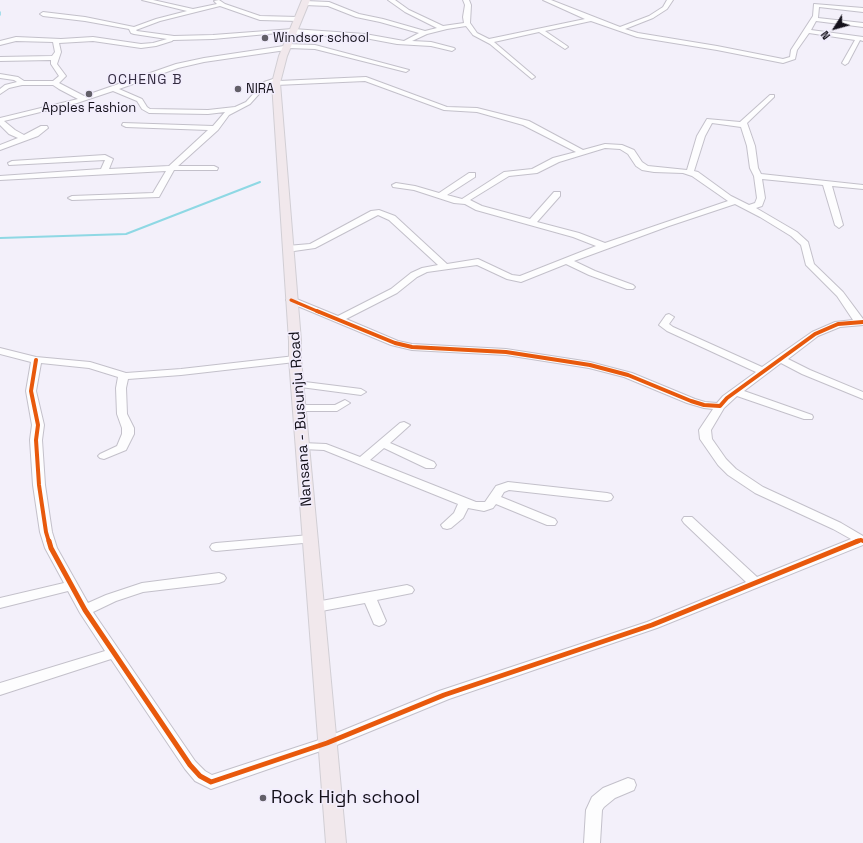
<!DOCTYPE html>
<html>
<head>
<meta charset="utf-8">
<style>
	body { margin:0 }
	#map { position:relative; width:863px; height:843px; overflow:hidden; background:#f3f0fa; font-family:"Space Grotesk",sans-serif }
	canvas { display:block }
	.north { position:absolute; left:815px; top:8px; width:40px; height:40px; -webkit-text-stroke:3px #f2edfd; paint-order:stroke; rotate:233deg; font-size:11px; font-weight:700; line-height:16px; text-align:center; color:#14111a }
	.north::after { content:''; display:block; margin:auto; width:14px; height:18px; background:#14111a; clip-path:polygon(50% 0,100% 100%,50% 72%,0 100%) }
</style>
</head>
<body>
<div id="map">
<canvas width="863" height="843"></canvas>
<div class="north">N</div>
</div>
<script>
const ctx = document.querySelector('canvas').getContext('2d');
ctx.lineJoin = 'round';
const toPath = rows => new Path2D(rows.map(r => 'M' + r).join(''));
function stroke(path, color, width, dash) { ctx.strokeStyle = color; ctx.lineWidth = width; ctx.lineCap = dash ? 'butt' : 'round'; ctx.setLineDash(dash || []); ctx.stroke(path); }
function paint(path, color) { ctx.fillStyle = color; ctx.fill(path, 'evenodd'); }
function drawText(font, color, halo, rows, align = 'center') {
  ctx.font = font + ' "Space Grotesk",sans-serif'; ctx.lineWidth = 3; ctx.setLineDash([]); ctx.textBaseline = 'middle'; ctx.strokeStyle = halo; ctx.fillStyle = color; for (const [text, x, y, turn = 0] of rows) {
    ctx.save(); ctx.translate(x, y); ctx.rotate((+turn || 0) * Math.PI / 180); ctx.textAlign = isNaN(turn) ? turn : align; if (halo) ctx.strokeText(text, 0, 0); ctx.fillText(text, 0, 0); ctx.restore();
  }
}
stroke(toPath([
	[0,12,0,15]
]), '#8ed8e4', 1.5);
stroke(toPath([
	[0,238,126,234,260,182]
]), '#8ed8e4', 2);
const minor = toPath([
	[142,0,153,0,193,9,217,4,214,1,219,0,225,4,260,16,298,17,301,19,298,21,260,20,220,6,160,21,136,30,137,31,174,36,213,35,293,29,365,34,404,41,419,33,380,22,356,17,328,6,305,5,302,3,305,1,329,2,359,14,383,19,425,31,437,28,405,12,388,0,395,0,409,10,443,26,464,23,463,17,465,5,463,0,469,0,471,5,470,23,477,33,489,39,585,19,543,0,551,0,620,27,649,16,663,7,667,0,673,0,667,9,653,18,625,29,638,33,717,46,783,59,790,57,791,50,813,16,814,4,863,8,863,12,819,7,818,18,863,23,863,27,816,21,811,30,863,37,863,41,860,40,848,63,845,65,842,63,855,40,809,33,797,50,795,59,783,63,717,50,637,37,591,21,545,31,567,46,568,47,565,49,539,32,494,42,534,76,535,77,532,79,490,44,473,35,466,26,447,29,427,34,412,41,431,42,454,48,455,49,452,51,431,46,397,44,365,38,278,33,213,39,173,40,172,41,156,46,141,48,93,41,59,43,61,52,57,64,66,76,59,83,84,96,176,64,204,58,284,46,287,44,315,45,409,70,406,72,315,49,289,48,286,50,204,62,178,68,119,89,142,99,147,107,150,109,208,110,235,107,246,102,264,82,276,78,278,79,279,81,366,77,447,107,477,108,529,121,583,150,605,144,622,145,634,150,642,162,648,166,687,170,697,136,707,119,740,122,770,95,774,95,774,97,747,123,755,146,758,168,761,174,863,185,863,189,832,186,843,225,839,228,835,225,823,185,762,179,765,198,762,206,756,208,797,232,808,242,814,264,843,292,863,319,863,325,840,327,818,336,788,359,810,370,863,392,863,399,802,374,781,363,744,391,812,415,813,417,812,419,804,419,737,396,724,408,711,430,712,439,726,459,736,469,763,487,841,523,863,536,863,545,657,628,449,699,332,747,211,789,195,781,185,769,111,659,0,695,0,683,105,651,80,613,68,591,0,608,0,598,64,583,45,548,40,532,33,485,30,440,32,425,26,391,31,362,0,354,0,348,36,357,90,362,126,373,181,369,295,356,300,359,295,362,181,375,128,379,126,388,127,414,134,428,134,434,126,450,104,459,100,458,98,456,100,454,117,446,122,434,122,428,117,414,116,388,118,377,89,368,41,363,36,391,44,425,42,440,45,485,52,532,57,548,88,603,106,595,142,583,219,573,224,575,226,578,224,581,219,583,143,592,116,601,93,612,195,761,205,771,212,775,322,739,439,691,647,622,746,582,684,523,682,520,684,517,692,517,757,577,851,539,833,529,755,493,728,475,718,465,700,439,699,430,713,409,704,408,687,403,624,377,589,368,506,355,412,350,391,345,288,302,286,300,288,298,294,298,338,316,391,289,411,273,422,268,438,265,389,220,378,215,315,248,287,252,283,249,287,246,310,244,371,211,379,210,395,216,447,264,478,259,512,275,520,276,596,246,573,237,476,210,465,204,454,203,414,190,393,187,392,185,396,183,415,186,439,193,469,173,475,173,475,177,447,195,462,199,504,172,532,169,553,158,576,152,523,125,477,112,444,110,365,81,276,85,273,83,268,84,250,104,229,115,218,130,178,166,214,166,218,168,217,170,174,170,159,197,72,200,68,198,72,196,153,193,166,171,0,180,0,176,101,169,105,160,9,165,8,163,12,161,105,155,113,159,109,169,169,166,208,130,126,127,122,125,123,123,213,126,225,112,208,114,149,113,142,109,137,101,113,91,77,103,4,121,15,130,24,135,41,126,47,126,48,128,38,136,0,150,0,145,18,138,9,134,0,125,0,118,78,99,59,89,53,85,22,85,9,88,0,94,0,89,5,85,17,82,14,80,0,78,0,74,18,77,24,81,53,81,59,76,51,64,51,60,0,61,0,57,52,56,55,52,53,42,16,41,0,45,0,41,16,37,61,39,93,37,141,44,153,43,167,39,134,34,131,33,129,29,85,21,43,16,40,14,43,12,85,17,134,27,156,19,187,11,142,0],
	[712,123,741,127,747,146,750,168,754,176,757,198,755,203,749,205,731,196,698,172,694,171,705,136,712,123],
	[605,148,620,149,628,154,636,166,642,170,654,172,683,173,692,176,728,201,605,243,579,233,537,222,560,196,560,192,554,192,530,219,482,206,470,200,509,176,537,173,559,162,605,148],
	[735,204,760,217,791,236,801,245,806,265,837,296,853,320,835,322,812,332,762,367,673,327,669,324,674,317,669,314,666,315,659,325,667,331,756,372,723,396,717,403,705,402,695,399,632,373,590,362,506,349,412,344,398,341,346,319,397,293,417,277,427,272,477,265,507,279,521,282,566,264,589,275,627,289,633,289,635,287,633,285,595,271,574,261,669,226,735,204],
	[297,381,361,389,366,392,361,395,293,386,292,384,293,382,297,381],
	[345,400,350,403,337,411,299,411,294,408,299,405,335,405,345,400],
	[404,422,410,425,390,443,434,462,436,465,434,468,426,468,384,448,370,460,476,502,485,502,496,486,508,482,607,493,611,494,613,497,611,500,607,501,509,490,504,492,501,497,555,519,557,522,555,525,547,525,496,504,493,508,484,511,468,508,463,518,451,528,447,529,443,528,441,525,454,513,458,504,324,450,302,449,298,448,296,446,298,444,302,443,326,444,360,457,400,423,404,422],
	[310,535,314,536,316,539,314,542,216,551,212,550,210,547,212,544,216,543,310,535],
	[407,585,412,587,414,590,412,593,377,600,386,621,384,624,379,626,374,624,365,603,316,612,311,610,309,607,311,604,316,602,407,585],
	[628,778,634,780,636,785,634,790,615,798,604,807,602,810,600,843,584,843,586,810,592,797,603,788,628,778]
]);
const major = toPath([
	[302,0,310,0,287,56,280,83,301,341,301,359,346,843,326,843,289,359,289,341,272,83,279,56,302,0]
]);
stroke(minor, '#c3c0ca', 2);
stroke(major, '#d1ced4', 2);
paint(minor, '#fdfdfe');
paint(major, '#f1e8ec');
stroke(toPath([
	[291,300,319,312]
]), '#e8590c', 3);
stroke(toPath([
	[317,311,395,343,412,347,506,352,590,365,628,375,691,401,704,405,720,406,727,398,815,334,838,324,863,322],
	[36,360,31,391,38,425,36,440,39,485,46,532,49,542],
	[855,542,861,540,863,541]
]), '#e8590c', 4);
stroke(toPath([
	[49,541,51,548,85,610,190,765,200,776,211,782,327,743,444,695,652,625,858,541]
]), '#e8590c', 5);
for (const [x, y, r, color] of [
	[265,38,4,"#625f68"],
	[238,89,4,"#625f68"],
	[89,94,4,"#625f68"],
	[263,798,4,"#625f68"]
]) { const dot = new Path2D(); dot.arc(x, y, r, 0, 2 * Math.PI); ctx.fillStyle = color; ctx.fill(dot); stroke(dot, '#f2edfd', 1.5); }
drawText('13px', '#14111a', '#f2edfd', [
	["Windsor school",273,38],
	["NIRA",246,89],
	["Apples Fashion",89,108,"center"]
], 'left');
ctx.letterSpacing = '1px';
drawText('14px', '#342d41', '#f2edfd', [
	["OCHENG B",145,80]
]);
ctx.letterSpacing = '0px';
drawText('15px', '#14111a', '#f2edfd', [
	["Nansana - Busunju Road",301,419,-94]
]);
drawText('18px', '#14111a', '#f2edfd', [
	["Rock High school",271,798]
], 'left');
</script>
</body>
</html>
